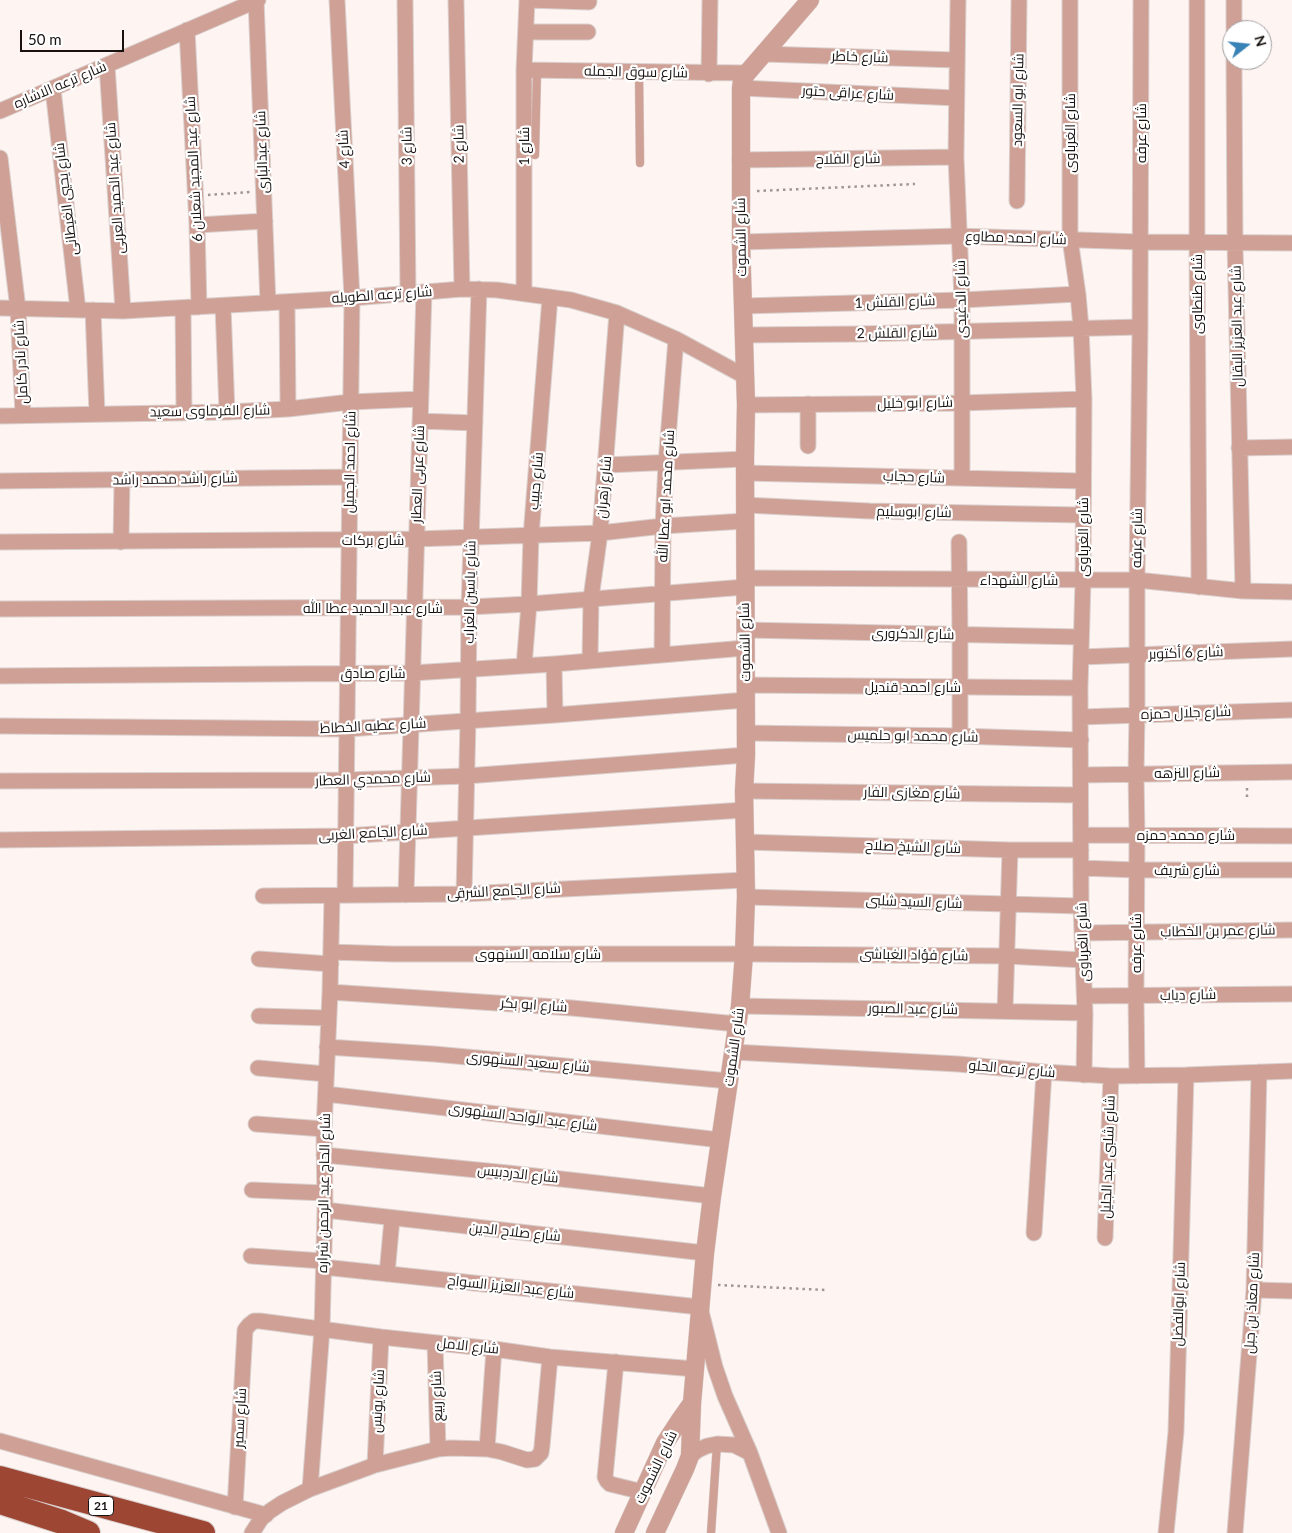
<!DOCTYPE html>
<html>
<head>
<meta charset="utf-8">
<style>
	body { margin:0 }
	#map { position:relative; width:1292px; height:1533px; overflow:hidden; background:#fef4f2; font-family:Lato,sans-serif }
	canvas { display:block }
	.north { position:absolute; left:1222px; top:20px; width:50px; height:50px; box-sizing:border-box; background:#fff; border:1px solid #a3a0a0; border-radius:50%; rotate:74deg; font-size:14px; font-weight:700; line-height:20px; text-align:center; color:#181211 }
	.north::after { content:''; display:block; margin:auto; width:18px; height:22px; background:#3982b6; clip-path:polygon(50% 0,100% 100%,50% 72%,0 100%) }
	.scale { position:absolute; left:20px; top:30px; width:104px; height:22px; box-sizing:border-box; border:2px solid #181211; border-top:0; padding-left:6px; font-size:15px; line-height:18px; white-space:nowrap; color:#181211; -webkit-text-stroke:4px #fff; paint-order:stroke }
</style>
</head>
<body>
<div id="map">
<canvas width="1292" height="1533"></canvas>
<div class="north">N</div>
<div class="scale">50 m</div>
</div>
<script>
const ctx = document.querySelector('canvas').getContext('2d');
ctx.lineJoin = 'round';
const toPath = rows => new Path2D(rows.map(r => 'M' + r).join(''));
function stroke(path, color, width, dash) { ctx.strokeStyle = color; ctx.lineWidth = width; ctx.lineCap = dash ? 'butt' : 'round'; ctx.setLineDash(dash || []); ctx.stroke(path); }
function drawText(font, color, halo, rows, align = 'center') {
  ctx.font = font + ' Lato,Cairo,sans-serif'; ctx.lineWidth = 4.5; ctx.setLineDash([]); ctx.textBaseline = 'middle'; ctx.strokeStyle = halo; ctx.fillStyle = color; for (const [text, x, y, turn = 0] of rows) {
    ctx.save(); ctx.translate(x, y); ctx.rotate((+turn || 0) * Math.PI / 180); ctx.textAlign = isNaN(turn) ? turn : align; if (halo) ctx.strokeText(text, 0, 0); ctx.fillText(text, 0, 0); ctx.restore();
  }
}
const service = toPath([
	[639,72,640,163],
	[535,155,537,71],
	[711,1533,717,1444]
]);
const minor = toPath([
	[256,0,268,303],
	[337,0,352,298,345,895],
	[405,0,408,293],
	[456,0,462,289],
	[527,0,589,2],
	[958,0,956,157,962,300,962,478],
	[1070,0,1070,239,1078,294,1081,328,1084,399,1083,580,1080,688,1081,906,1085,1013,1084,1075],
	[1197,0,1197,243,1199,587],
	[1234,0,1234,30],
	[187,30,197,225,199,307],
	[526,32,588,32],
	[763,54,956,60],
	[1234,60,1235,243,1243,591],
	[107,65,123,311],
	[524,70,747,73],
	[709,74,710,0],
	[741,88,956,98],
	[53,89,78,310],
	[0,111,258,0],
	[0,158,18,309,23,415],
	[740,160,956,157],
	[1017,201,1019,0],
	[197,225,265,221],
	[741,242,959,236,1141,242,1292,243],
	[524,293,524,70,527,0],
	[287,302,288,409],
	[223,306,227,412],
	[743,306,962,300,1078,294],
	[0,308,123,311,352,298,462,289,497,290,571,300,617,313,676,339,746,377],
	[183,308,184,412],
	[93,310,97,414],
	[743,335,858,334,1140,327],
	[746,405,961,403,1084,399],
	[0,416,227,412,288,409,350,402,420,399],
	[420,421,475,423],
	[808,446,808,404],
	[1239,448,1292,447],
	[606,465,745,459],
	[745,473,1083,481],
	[0,481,350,477],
	[745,505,869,511,1082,515],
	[0,542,416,539,600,533,663,526,745,521],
	[121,542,122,480],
	[959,542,960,635,960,736],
	[745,578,1137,580,1243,591,1292,592],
	[0,609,469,607,529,604,745,587],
	[745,630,1081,637],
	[662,655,663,526,666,463,676,339],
	[1081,657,1292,649],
	[590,661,591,598,600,533,617,313],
	[554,664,555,715],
	[524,666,529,604,531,536,550,297],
	[0,676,412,673,554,664,745,648],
	[746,685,1080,688],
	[1081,717,1292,710],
	[0,726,347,729,555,715,746,700],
	[745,733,960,736,1081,740],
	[1081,775,1292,772],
	[0,781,346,780,466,776,746,755],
	[744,791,1080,795],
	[1081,835,1292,836],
	[0,840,345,836,744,810],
	[745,842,1010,850,1081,850],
	[1081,868,1137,870,1292,870],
	[464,894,468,720,469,607,479,289],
	[406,895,424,292],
	[263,896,464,894,745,880],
	[746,897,1081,906],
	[1083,933,1292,930],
	[331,952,393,954,744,954,1006,956,1083,960],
	[259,959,331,964],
	[330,992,572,1008,737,1024],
	[1085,996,1292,994],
	[740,1006,1085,1013],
	[1005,1011,1010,850],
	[259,1016,328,1018],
	[327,1047,434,1054,729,1081],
	[733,1052,958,1064,1044,1072,1111,1076,1186,1075,1292,1071],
	[258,1068,326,1074],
	[1137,1076,1136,996,1137,835,1136,774,1137,714,1137,580,1140,327,1141,0],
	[326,1094,720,1140],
	[256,1124,324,1129],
	[324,1155,508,1173,712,1196],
	[252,1190,325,1193],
	[325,1210,705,1253],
	[1034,1233,1044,1072],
	[1105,1238,1111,1076],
	[251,1256,323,1261],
	[323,1267,700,1307,715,1367,725,1396,750,1453,779,1533],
	[387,1274,392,1219],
	[1254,1290,1292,1291],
	[435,1343,438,1449],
	[616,1362,605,1477,607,1481,610,1484,643,1492],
	[0,1441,266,1515],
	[487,1449,494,1349],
	[690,1456,698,1450,707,1446,717,1444,734,1445,750,1453],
	[375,1465,381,1337],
	[310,1489,322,1329,325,1210,324,1129,330,992,332,896],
	[235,1507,245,1330,249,1325,254,1321,260,1321,381,1337,494,1349,550,1357,695,1369],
	[252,1533,261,1519,270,1511,282,1503,310,1489,375,1465,438,1449,451,1448,487,1449,502,1452,527,1460,535,1459,541,1453,542,1446,550,1357],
	[1166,1533,1176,1432,1186,1075],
	[1235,1533,1254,1290,1259,1072]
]);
const tertiary = toPath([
	[624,1533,665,1443,680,1420,692,1403],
	[655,1533,685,1469,690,1456,692,1403,705,1253,712,1196,740,1006,744,954,746,897,744,791,746,755,745,459,746,405,741,242,741,88,742,81,747,73,810,0]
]);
const trunk = toPath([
	[0,1478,203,1533],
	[0,1502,62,1522,88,1533]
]);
stroke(service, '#d9d0ce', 9);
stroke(minor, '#d9d0ce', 17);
stroke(tertiary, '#d9d0ce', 19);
stroke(trunk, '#d9d0ce', 26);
stroke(toPath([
	[757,191,915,184],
	[208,195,250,192],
	[1247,797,1247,786],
	[718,1285,826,1290]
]), '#9e9694', 2.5, [2.5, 4]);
stroke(service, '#cfa095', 8);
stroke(minor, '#cfa095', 15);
stroke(tertiary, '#cfa095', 18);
stroke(trunk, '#9e4634', 24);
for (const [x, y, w] of [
	[101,1506,25]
]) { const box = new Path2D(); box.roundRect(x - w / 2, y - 9.5, w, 19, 4); ctx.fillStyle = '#fff'; ctx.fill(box); stroke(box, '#181211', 1); }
drawText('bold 12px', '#181211', null, [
	["21",101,1506]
]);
drawText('14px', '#181211', '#fff', [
	["شارع خاطر",860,57,2],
	["شارع سوق الجمله",636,72,1],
	["شارع ترعه الاشاره",60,85,-23],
	["شارع عراقى حتور",848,93,3],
	["شارع ابو السعود",1018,100,-89],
	["شارع الغرباوى",1070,133,-90],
	["شارع عرفه",1141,133,-90],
	["شارع 2",459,144,-91],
	["شارع 3",407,146,-91],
	["شارع 1",524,146,-90],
	["شارع 4",344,149,-93],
	["شارع عبدالبارى",262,152,-92],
	["شارع الفلاح",848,159,-1],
	["شارع عبد المجيد شعلان 6",194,169,-93],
	["شارع عبد الحميد العربى",115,188,-94],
	["شارع يحيي الغيطانى",66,199,-97],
	["شارع الشموت",741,237,-91],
	["شارع احمد مطاوع",1016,238,2],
	["شارع طنطاوى",1197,294,-90],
	["شارع ترعه الطويله",382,295,-4],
	["شارع الدغيدى",961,299,-91],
	["شارع القلش 1",895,302,-2],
	["شارع عبد العزيز البقال",1237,326,-91],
	["شارع القلش 2",897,333,-1],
	["شارع نادر كامل",21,362,-93],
	["شارع ابو خليل",915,403,-1],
	["شارع الفرماوى سعيد",210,411,-1],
	["شارع احمد الجميل",350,462,-89],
	["شارع عربى العطار",418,474,-88],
	["شارع حجاب",914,477,2],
	["شارع راشد محمد راشد",175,479,-1],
	["شارع حبيب",536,481,-85],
	["شارع زهران",604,487,-85],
	["شارع محمد ابو عطا الله",666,496,-87],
	["شارع ابوسليم",914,512,1],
	["شارع الغرباوى",1083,537,-90],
	["شارع عرفه",1137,538,-89],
	["شارع بركات",373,540],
	["شارع الشهداء",1019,580],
	["شارع ياسين الغراب",470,592,-89],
	["شارع عبد الحميد عطا الله",373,608],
	["شارع الدكرورى",913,634,1],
	["شارع الشموت",745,642,-91],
	["شارع 6 أكتوبر",1186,653,-2],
	["شارع صادق",373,673],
	["شارع احمد قنديل",913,687],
	["شارع جلال حمزه",1186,713,-2],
	["شارع عطيه الخطاط",373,726,-3],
	["شارع محمد ابو حلميس",913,736,1],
	["شارع النزهه",1187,773,-1],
	["شارع محمدي العطار",373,779,-2],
	["شارع مغازى الفار",912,793,1],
	["شارع الجامع الغربى",373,833,-3],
	["شارع محمد حمزه",1186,835],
	["شارع الشيخ صلاح",913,847,2],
	["شارع شريف",1187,870],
	["شارع الجامع الشرقى",504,891,-3],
	["شارع السيد شلبى",914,902,2],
	["شارع عمر بن الخطاب",1218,931,-1],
	["شارع الغرباوى",1083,942,-92],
	["شارع عرفه",1136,943,-90],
	["شارع سلامه السنهوى",538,954],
	["شارع فؤاد الغباشى",914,955,1],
	["شارع دياب",1188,995,-1],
	["شارع ابو بكر",534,1005,4],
	["شارع عبد الصبور",913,1009,1],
	["شارع الشموت",734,1047,-82],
	["شارع سعيد السنهورى",528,1062,5],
	["شارع ترعه الحلو",1012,1069,5],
	["شارع عبد الواحد السنهورى",523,1117,7],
	["شارع شلبى عبد الجليل",1108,1157,-88],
	["شارع الدردبيس",518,1174,6],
	["شارع الحاج عبد الرحمن شراره",324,1193,-89],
	["شارع صلاح الدين",515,1232,6],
	["شارع عبد العزيز السواح",511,1287,6],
	["شارع معاذ بن جبل",1252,1303,-87],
	["شارع ابوالفضل",1179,1304,-88],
	["شارع الامل",468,1346,6],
	["شارع ربيع",437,1396,-92],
	["شارع يونس",378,1401,-87],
	["شارع سمير",240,1418,-87],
	["شارع الشموت",656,1467,-64]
]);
</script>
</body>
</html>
